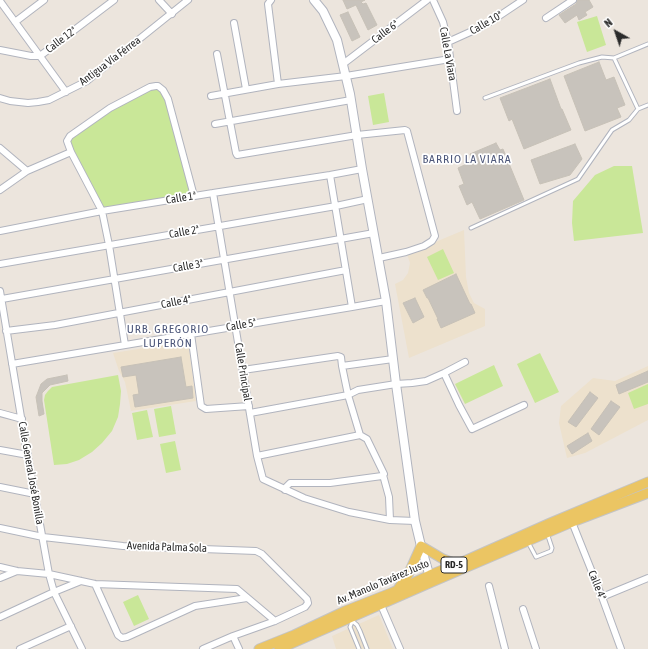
<!DOCTYPE html>
<html>
<head>
<meta charset="utf-8">
<style>
	body { margin:0 }
	#map { position:relative; width:648px; height:649px; overflow:hidden; background:#ece5dd; font-family:"Asap Condensed",sans-serif }
	canvas { display:block }
	.north { position:absolute; left:596px; top:12px; width:40px; height:40px; -webkit-text-stroke:3px #fff; paint-order:stroke; rotate:320deg; font-size:11px; font-weight:700; line-height:16px; text-align:center; color:#2b2b2b }
	.north::after { content:''; display:block; margin:auto; width:14px; height:18px; background:#2b2b2b; clip-path:polygon(50% 0,100% 100%,50% 72%,0 100%) }
</style>
</head>
<body>
<div id="map">
<canvas width="648" height="649"></canvas>
<div class="north">N</div>
</div>
<script>
const ctx = document.querySelector('canvas').getContext('2d');
ctx.lineJoin = 'round';
function paint(path, color) { ctx.fillStyle = color; ctx.fill(path, 'evenodd'); }
const toPath = rows => new Path2D(rows.map(r => 'M' + r).join(''));
function stroke(path, color, width, dash) { ctx.strokeStyle = color; ctx.lineWidth = width; ctx.lineCap = dash ? 'butt' : 'round'; ctx.setLineDash(dash || []); ctx.stroke(path); }
function drawText(font, color, halo, rows, align = 'center') {
  ctx.font = font + ' "Asap Condensed",sans-serif'; ctx.lineWidth = 3.5; ctx.setLineDash([]); ctx.textBaseline = 'middle'; ctx.strokeStyle = halo; ctx.fillStyle = color; for (const [text, x, y, turn = 0] of rows) {
    ctx.save(); ctx.translate(x, y); ctx.rotate((+turn || 0) * Math.PI / 180); ctx.textAlign = isNaN(turn) ? turn : align; if (halo) ctx.strokeText(text, 0, 0); ctx.fillText(text, 0, 0); ctx.restore();
  }
}
paint(toPath([
	[464,230,466,277,469,293,474,303,485,309,485,326,409,358,395,284,403,280,408,273,410,263,407,254],
	[188,341,196,401,131,411,125,382,119,371,113,353],
	[648,366,648,420,585,453,567,458,559,423,561,406,593,378,615,381],
	[379,615,393,649,336,649,332,636]
]), '#ede1cd');
paint(toPath([
	[597,16,606,45,587,52,577,22],
	[150,87,163,90,194,196,102,211,68,146,70,136,80,128],
	[384,93,389,122,373,125,368,96],
	[614,166,632,166,643,233,574,241,572,223,573,201,595,175],
	[443,249,454,273,438,280,427,257],
	[540,353,559,392,535,403,517,364],
	[494,365,503,386,465,404,455,384],
	[118,375,121,391,120,404,118,417,112,431,102,443,92,452,79,460,67,464,54,465,44,400,45,395,48,391,52,387],
	[648,384,648,404,634,409,628,393],
	[171,406,176,434,159,437,154,409],
	[147,410,153,437,137,440,132,413],
	[175,441,181,470,166,473,160,444],
	[138,595,149,619,134,626,123,602]
]), '#c9e798');
const building = toPath([
	[343,0,365,0,361,2,363,4,366,3,377,25,368,30,356,5,347,9,343,0],
	[578,0,589,0,593,7,585,12,587,15,579,20,577,15,565,23,559,15,576,4,578,0],
	[348,12,360,37,352,41,340,15,348,12],
	[599,62,606,80,614,77,625,105,617,108,621,117,585,131,564,76,599,62],
	[550,79,561,109,562,109,571,130,524,149,512,119,509,121,500,98,550,79],
	[496,143,500,150,503,149,524,200,480,219,472,202,467,205,459,186,464,184,458,168,473,161,470,154,496,143],
	[575,144,582,159,570,175,540,184,531,160,575,144],
	[456,274,470,304,471,304,475,313,441,328,437,319,438,319,428,298,427,298,423,290,456,274],
	[415,298,424,317,413,323,403,303,415,298],
	[181,357,186,387,192,386,193,398,135,407,133,395,139,394,136,375,123,377,121,367,181,357],
	[648,371,648,382,619,394,616,385,648,371],
	[67,375,68,381,50,385,42,393,42,401,44,414,39,416,36,397,41,384,47,379,67,375],
	[590,392,598,398,576,427,568,422,590,392],
	[611,401,620,407,599,435,591,429,611,401],
	[588,433,592,441,572,454,567,446,588,433]
]);
paint(building, '#c8c3bc');
stroke(building, '#c7c1b7', 1);
const lane = toPath([
	[485,98,579,63,602,57,614,58,648,44],
	[638,109,648,105],
	[471,228,578,179,612,130,629,120,638,109,614,58],
	[528,542,536,557,551,551,552,548,547,533],
	[351,620,357,625,360,631,367,649],
	[352,622,350,627,359,649]
]);
const street = toPath([
	[159,0,172,14],
	[271,0,268,4,278,84],
	[433,0,443,22,448,42,457,111],
	[0,1,5,8,66,92],
	[546,18,573,0],
	[15,22,44,0],
	[234,23,246,89],
	[448,42,479,28,493,20,523,0],
	[0,50,31,56,40,56,114,0],
	[217,54,236,153,237,155,357,135,405,130,407,131,435,236,432,241,424,246,406,252,379,258],
	[343,64,427,0],
	[211,96,278,84,346,76,450,59],
	[0,98,10,101,28,103,38,102,49,100,87,81,188,0],
	[215,124,351,100],
	[0,148,27,171],
	[330,175,352,307,386,301],
	[0,190,27,171,71,152],
	[213,193,257,456,263,479,304,498,349,512,390,520,415,521],
	[0,231,102,211,213,193,330,175,362,169],
	[0,264,336,206,368,199],
	[0,291,25,441,49,574,54,592,82,649],
	[2,299,374,233],
	[6,331,55,325,346,270],
	[191,334,201,406,206,409,249,406],
	[125,345,109,245,102,211,71,152,67,141,70,136,110,108,150,87,156,86,158,86,163,90,168,99,194,196],
	[12,364,352,307],
	[342,366,393,359],
	[243,370,338,356,341,357,342,366,348,395,360,435,367,439,384,474,383,475,389,497,390,520],
	[444,373,459,405,472,429,524,405],
	[0,413,22,419],
	[250,413,348,395,358,390,396,384,412,383,426,381,444,373,465,362],
	[0,450,28,455],
	[257,456,360,435],
	[0,487,35,494],
	[285,490,286,487,290,483,330,483,382,476,383,475],
	[572,522,602,597,621,649],
	[0,528,43,537,123,546,256,551,262,554,307,599,308,603,305,607,275,621,233,636,203,649],
	[0,567,17,571,49,574,95,584,237,589,275,621],
	[0,578,17,571],
	[95,584,118,635,122,638,127,637,195,606,247,598],
	[489,586,505,649],
	[602,597,648,578],
	[381,605,400,649],
	[523,609,536,649],
	[0,617,54,592,81,581],
	[233,636,239,649],
	[20,649,71,626]
]);
const secondary = toPath([
	[314,0,323,11,337,40,350,94,362,169,386,301,396,384,415,521,421,546,431,581]
]);
const primary = toPath([
	[398,589,408,575,421,546,443,559,456,564],
	[259,649,294,635,345,611,391,593,430,575,462,562,550,523,648,482],
	[279,649,432,582,572,522,648,493]
]);
stroke(lane, '#b1b4be', 5);
stroke(street, '#b1b4be', 8);
stroke(secondary, '#b1b4be', 10);
stroke(primary, '#c4c4c4', 11);
stroke(lane, '#fff', 3);
stroke(street, '#fff', 6);
stroke(secondary, '#fff', 8);
stroke(primary, '#ebc563', 9);
for (const [x, y, w] of [
	[454,565,26]
]) { const box = new Path2D(); box.roundRect(x - w / 2, y - 8, w, 16, 3); ctx.fillStyle = '#fff'; ctx.fill(box); stroke(box, '#2b2b2b', 1); }
drawText('bold 10px', '#2b2b2b', null, [
	["RD-5",454,565]
]);
drawText('11px', '#2b2b2b', '#fff', [
	["Calle 10ª",486,23,-30],
	["Calle 6ª",385,32,-37],
	["Calle 12ª",61,40,-37],
	["Calle La Viara",448,54,80],
	["Antigua Vía Férrea",110,61,-37],
	["Calle 1ª",181,198,-9],
	["Calle 2ª",184,232,-10],
	["Calle 3ª",188,266,-10],
	["Calle 4ª",176,302,-11],
	["Calle 5ª",241,325,-10],
	["Calle Principal",243,372,81],
	["Calle General José Bonilla",31,473,80],
	["Avenida Palma Sola",167,547,2],
	["Av. Manolo Tavárez Justo",383,582,-23],
	["Calle 4ª",597,585,68]
]);
ctx.letterSpacing = '1px';
drawText('12px', '#4d577a', '#fff', [
	["BARRIO LA VIARA",467,159],
	["URB. GREGORIO",168,329],
	["LUPERÓN",168,343]
]);
ctx.letterSpacing = '0px';
</script>
</body>
</html>
